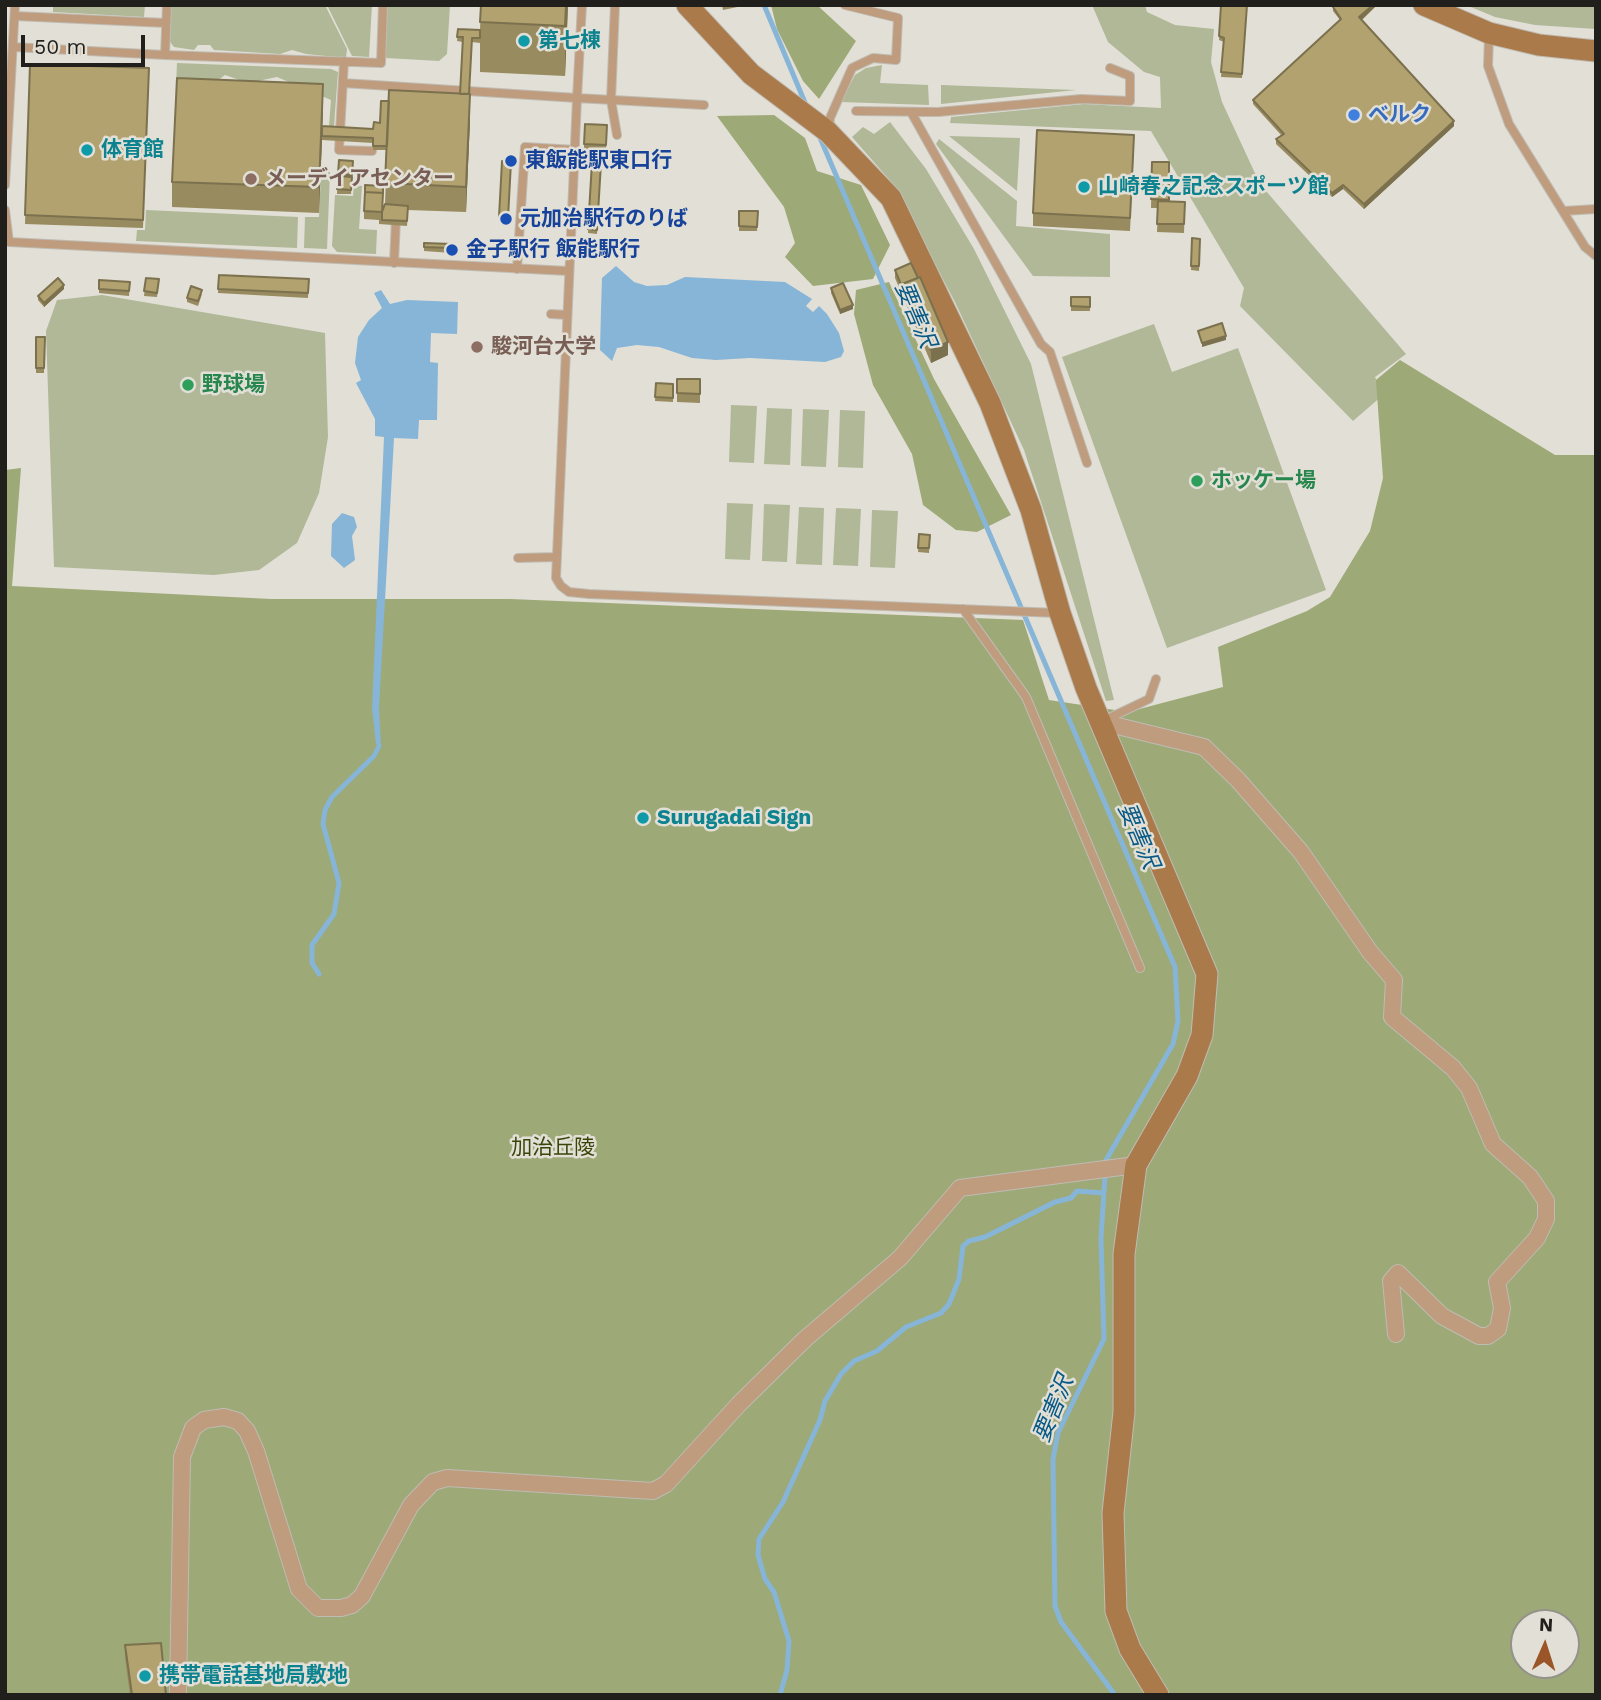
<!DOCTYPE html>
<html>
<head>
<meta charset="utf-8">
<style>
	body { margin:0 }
	#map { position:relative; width:1601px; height:1700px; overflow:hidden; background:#e2dfd6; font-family:"Work Sans",sans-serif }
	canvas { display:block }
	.frame { position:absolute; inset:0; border:7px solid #201f1b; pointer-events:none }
	.north { position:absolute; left:1510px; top:1609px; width:70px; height:70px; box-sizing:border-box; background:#e2dfd6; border:2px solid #94928b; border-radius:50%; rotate:3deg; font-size:19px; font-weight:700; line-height:28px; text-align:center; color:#201f1b }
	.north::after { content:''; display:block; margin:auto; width:24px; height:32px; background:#9a5628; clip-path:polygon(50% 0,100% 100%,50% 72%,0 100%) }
	.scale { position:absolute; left:21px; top:35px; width:124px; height:32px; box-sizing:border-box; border:4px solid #201f1b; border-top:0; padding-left:9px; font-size:21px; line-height:24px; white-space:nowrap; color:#201f1b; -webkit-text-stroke:5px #e2dfd6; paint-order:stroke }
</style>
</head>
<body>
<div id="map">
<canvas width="1601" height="1700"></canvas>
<div class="frame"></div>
<div class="north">N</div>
<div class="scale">50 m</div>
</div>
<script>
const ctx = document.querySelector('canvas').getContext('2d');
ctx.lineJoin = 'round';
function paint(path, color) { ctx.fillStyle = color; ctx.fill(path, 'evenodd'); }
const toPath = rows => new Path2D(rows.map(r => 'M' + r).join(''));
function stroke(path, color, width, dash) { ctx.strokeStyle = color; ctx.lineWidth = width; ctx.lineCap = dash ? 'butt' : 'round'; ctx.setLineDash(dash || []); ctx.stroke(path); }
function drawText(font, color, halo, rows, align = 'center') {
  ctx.font = font + ' "Work Sans","Noto Sans JP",sans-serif'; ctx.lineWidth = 5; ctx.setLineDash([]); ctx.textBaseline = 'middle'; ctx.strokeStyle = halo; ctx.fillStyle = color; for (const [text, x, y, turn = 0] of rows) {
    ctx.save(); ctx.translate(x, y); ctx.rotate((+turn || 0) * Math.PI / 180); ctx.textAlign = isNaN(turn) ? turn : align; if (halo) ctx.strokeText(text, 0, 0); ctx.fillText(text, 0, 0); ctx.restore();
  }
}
paint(toPath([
	[53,5,145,5,144,17,53,12],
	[170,5,325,5,347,49,346,58,306,54,292,50,280,54,214,50,210,45,198,45,194,50,174,47,168,39],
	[327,5,372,5,369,57,352,56],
	[386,5,450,5,447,54,439,61,386,58,383,54],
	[1092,5,1145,5,1147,12,1175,25,1214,29,1211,62,1222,102,1260,184,1406,354,1375,377,1383,395,1353,421,1240,306,1244,288,1151,131,950,123,951,117,1084,104,1161,108,1160,77,1144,72,1108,42],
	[1466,5,1596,5,1596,29,1535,25,1495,17],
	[177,63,331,69,338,72,334,126,329,126,331,100,277,77,248,83,225,75,206,89,176,87],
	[882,65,880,83,928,85,929,105,841,102,855,75,866,68],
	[941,85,1076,90,941,104],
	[890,122,926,169,974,249,1031,364,1114,700,1106,701,1024,450,955,302,893,184,852,137,863,127,874,134],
	[949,136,1020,138,1017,191],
	[939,139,1017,201,1016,226,1110,234,1110,277,1033,276,936,144],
	[321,172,330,172,327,249,304,248,305,217,319,217],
	[354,185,362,186,359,229,377,230,376,254,337,252,332,246,335,195,353,196],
	[146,210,298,217,297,248,136,241,137,230,145,230],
	[102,295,325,333,328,437,319,493,297,543,259,570,214,575,54,567,46,331,57,300],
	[1154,324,1172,372,1238,348,1326,590,1167,648,1062,357],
	[731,405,757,406,754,463,729,462],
	[767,408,792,409,790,465,764,464],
	[803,409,829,410,826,467,801,466],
	[840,410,865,411,863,468,838,467],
	[727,503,753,504,750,560,725,559],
	[764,504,790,505,787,562,762,561],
	[799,507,824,508,822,565,796,564],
	[836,508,861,509,858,566,833,565],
	[872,510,898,511,895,568,870,567]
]), '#b0b898');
paint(toPath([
	[771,5,817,5,856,41,819,99,803,81,777,29],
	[774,115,805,138,817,171,861,185,890,245,873,279,813,286,785,257,795,243,784,207,717,116],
	[889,282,934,379,1011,515,977,532,956,530,923,505,912,454,873,385,854,314,856,290],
	[1400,360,1555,455,1596,455,1596,1695,5,1695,5,470,21,468,12,586,271,599,510,599,1023,620,1049,700,1128,712,1223,687,1218,647,1307,611,1330,597,1370,531,1383,478,1376,380],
	[1524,1623,1566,1623,1566,1665,1524,1665]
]), '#9da976');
paint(toPath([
	[616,266,634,282,647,286,667,285,685,277,785,282,812,299,806,306,813,312,819,306,827,314,839,333,844,351,841,357,825,362,750,358,716,360,692,358,659,347,637,345,617,348,612,361,600,350,601,310,602,278],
	[381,290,390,304,407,300,458,302,457,334,431,333,430,362,438,363,437,420,419,420,418,439,394,438,379,708,381,747,376,744,372,708,384,437,375,436,375,419,356,383,361,380,355,363,358,337,369,320,382,308,374,293],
	[342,513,354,517,357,527,352,536,355,560,344,568,331,556,332,524]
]), '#86b5d8');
stroke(toPath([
	[764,5,806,105],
	[818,133,1175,967,1178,1021,1173,1044,1106,1160,1101,1238,1104,1339,1058,1433,1053,1459,1055,1606,1061,1622,1115,1695],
	[319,974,312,963,312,945,334,914,339,883,323,824,325,810,332,797,374,756,379,746],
	[780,1695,787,1670,789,1641,774,1592,765,1579,758,1555,759,1539,783,1502,820,1420,825,1401,841,1374,854,1361,877,1351,906,1327,941,1313,949,1304,959,1279,963,1246,969,1241,985,1237,1055,1202,1071,1198,1077,1191,1104,1193]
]), '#86b5d8', 5);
const lane = toPath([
	[582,5,577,98,704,105],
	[615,5,611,100,617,135],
	[15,16,166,23],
	[1489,36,1488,66,1509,124,1585,247,1596,256],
	[13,47,165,55,167,5],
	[165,55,381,63,383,5],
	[344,61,339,150,372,151],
	[343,83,577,98,556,578,561,586,569,592,589,594,1057,613],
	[856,111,938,112,1081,99,1130,101,1130,76,1110,68],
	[911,112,1041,344,1050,352,1087,463],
	[829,130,830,118,852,68,873,58,896,60,898,18,845,5],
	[5,185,15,5],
	[5,210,9,242,568,271],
	[1564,211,1596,209],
	[394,263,396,219],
	[517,269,525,147,575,150],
	[551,314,567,315],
	[518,558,557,557],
	[963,609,1026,697,1140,968],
	[1105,720,1149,699,1156,679]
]);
const street = toPath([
	[1101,722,1204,747,1238,780,1301,852,1370,952,1394,980,1392,1017,1453,1068,1469,1088,1493,1144,1530,1177,1546,1201,1546,1219,1537,1238,1497,1282,1502,1308,1498,1329,1488,1336,1479,1336,1442,1316,1398,1273,1391,1281,1396,1334],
	[178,1692,182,1457,193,1428,204,1420,224,1417,238,1421,247,1431,256,1451,299,1589,318,1608,341,1608,352,1605,362,1596,411,1505,433,1482,447,1478,653,1491,666,1484,739,1404,805,1339,900,1258,960,1188,1136,1165]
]);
const secondary = toPath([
	[687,5,751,74,828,132,891,198,990,403,1031,510,1060,613,1086,688,1207,974,1202,1035,1187,1076,1136,1165,1124,1254,1124,1412,1113,1513,1116,1611,1130,1649,1158,1695],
	[1424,5,1489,33,1539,45,1596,51]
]);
stroke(lane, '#bfbcb4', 10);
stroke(street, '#bfbcb4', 18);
stroke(secondary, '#bfbcb4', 23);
stroke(lane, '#be9c7d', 8);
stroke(street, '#be9c7d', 16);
stroke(secondary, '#ab7a4a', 21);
paint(toPath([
	[481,5,568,5,565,76,480,72,480,43,472,42,469,94,470,120,466,212,408,210,407,226,379,224,379,220,364,219,364,211,383,209,385,204,387,150,373,150,373,143,322,140,319,213,172,207,172,182,323,110,322,126,373,129,380,123,389,101,460,94,463,42,457,41,458,29,480,30],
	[722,5,747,5,723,10],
	[1221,5,1247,5,1242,78,1221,77,1224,42,1219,40],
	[1377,5,1362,20,1454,126,1364,209,1343,189,1332,197,1276,144,1276,139,1281,135,1253,104,1253,100,1340,20,1333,11,1333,7],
	[30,64,149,68,143,228,25,224],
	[607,125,606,154,584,153,584,144],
	[1134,148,1130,231,1033,226,1033,213],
	[353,161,351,194,337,194,338,174],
	[502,161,511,162,508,222,499,222],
	[592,162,601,163,597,234,588,233],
	[1152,162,1169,162,1169,201,1185,202,1184,233,1157,232,1158,208,1151,208],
	[758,211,757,231,739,231,739,226],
	[1192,238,1200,239,1199,271,1191,270],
	[424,243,452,244,452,253,424,251],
	[895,270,948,355,931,363,895,278],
	[219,275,309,279,308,298,218,293],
	[146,278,159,279,157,297,144,296],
	[99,280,130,282,129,296,99,293],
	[831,288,853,309,840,314,831,293],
	[64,289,44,307,38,300,38,296],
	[202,294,198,306,187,302,187,298],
	[1071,297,1090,297,1090,311,1071,311],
	[45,337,44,373,36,373,36,368],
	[677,379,700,379,700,403,677,402],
	[656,383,673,384,673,402,655,401],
	[919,534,930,535,929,553,918,552],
	[125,1645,166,1695,130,1695,125,1658]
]), '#988b5f');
paint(toPath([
	[566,5,568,5,565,76,565,26],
	[1373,5,1377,5,1359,22,1359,17],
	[323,84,323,110,319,213,319,187],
	[470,94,470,120,466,212,466,187],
	[1454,121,1454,126,1364,209,1364,204],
	[1343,185,1343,189,1332,197,1332,193],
	[64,285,64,289,44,307,44,303],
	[853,305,853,309,840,314,840,310],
	[1226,336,1226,340,1202,347,1202,343],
	[948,342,948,355,931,363,931,350]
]), '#7c714e');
const building = toPath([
	[481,5,566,5,565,26,480,22,481,5],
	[1221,5,1247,5,1242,74,1221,72,1224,38,1219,36,1221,5],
	[1335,5,1373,5,1359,17,1454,121,1364,204,1343,185,1332,193,1276,139,1284,134,1253,100,1341,19,1333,7,1335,5],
	[458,29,480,30,480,38,472,38,469,94,460,94,463,37,457,37,458,29],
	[30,64,149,68,143,220,25,215,30,64],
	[177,78,323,84,319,187,172,182,177,78],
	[389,90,470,94,466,187,385,183,389,90],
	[381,101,389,101,387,146,373,146,373,138,322,136,322,126,373,129,374,122,380,123,381,101],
	[585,124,607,125,606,145,584,144,585,124],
	[1037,130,1134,135,1130,218,1033,213,1037,130],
	[339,160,353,161,352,175,338,174,339,160],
	[502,161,511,162,508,218,499,217,502,161],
	[592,162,601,163,597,230,588,229,592,162],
	[1152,162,1169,162,1169,200,1151,199,1152,162],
	[338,176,352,177,351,190,337,189,338,176],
	[365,185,383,186,383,193,365,192,365,195,365,185],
	[365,192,383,193,382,212,364,211,365,192],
	[1158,201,1185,202,1184,224,1157,224,1158,201],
	[385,204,408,206,407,221,382,220,382,212,385,204],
	[739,211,758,211,757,227,739,226,739,211],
	[1192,238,1200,239,1199,266,1191,266,1192,238],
	[424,243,452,244,452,248,424,247,424,243],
	[911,263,918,278,902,284,902,287,895,270,911,263],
	[219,275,309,279,308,293,218,289,219,275],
	[920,277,948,342,931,350,902,284,920,277],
	[58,278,64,285,44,303,38,296,58,278],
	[146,278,159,279,157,293,144,291,146,278],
	[99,280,130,282,129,291,99,289,99,280],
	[843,283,853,305,840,310,831,288,843,283],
	[191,286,202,290,198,301,187,298,191,286],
	[1071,297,1090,297,1090,307,1071,306,1071,297],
	[1222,323,1226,336,1202,343,1198,331,1222,323],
	[36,337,45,337,44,368,36,368,36,337],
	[677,379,700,379,700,394,677,393,677,379],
	[656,383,673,384,673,398,655,397,656,383],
	[919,534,930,535,929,548,918,548,919,534],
	[161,1643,166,1695,132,1695,125,1645,161,1643]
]);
paint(building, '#b1a26f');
stroke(building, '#7c714e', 2);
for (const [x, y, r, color] of [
	[524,41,7,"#0f9aa8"],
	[1354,115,7,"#3f7fe0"],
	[87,150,7,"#0f9aa8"],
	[511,161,7,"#1a4fb4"],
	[251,179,7,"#8d6e63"],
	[1084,187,7,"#0f9aa8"],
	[506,219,7,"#1a4fb4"],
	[452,250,7,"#1a4fb4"],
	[477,347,7,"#8d6e63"],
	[188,385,7,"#2e9e5b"],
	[1197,481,7,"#2e9e5b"],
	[643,818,7,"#0f9aa8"],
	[145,1676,7,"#0f9aa8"]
]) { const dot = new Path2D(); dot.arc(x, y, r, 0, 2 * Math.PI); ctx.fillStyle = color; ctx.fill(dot); stroke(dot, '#e2dfd6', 2.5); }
drawText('bold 21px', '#0d838f', '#e2dfd6', [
	["第七棟",538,41],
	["体育館",101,150],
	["山崎春之記念スポーツ館",1098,187],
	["Surugadai Sign",657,818],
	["携帯電話基地局敷地",159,1676]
], 'left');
drawText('bold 21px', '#366cbe', '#e2dfd6', [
	["ベルク",1368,115]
], 'left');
drawText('bold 21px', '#164399', '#e2dfd6', [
	["東飯能駅東口行",525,161],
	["元加治駅行のりば",520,219],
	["金子駅行 飯能駅行",466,250]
], 'left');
drawText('bold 21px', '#785e54', '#e2dfd6', [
	["メーデイアセンター",265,179],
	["駿河台大学",491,347]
], 'left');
drawText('bold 21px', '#27864d', '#e2dfd6', [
	["野球場",202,385],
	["ホッケー場",1211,481]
], 'left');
drawText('21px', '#3b4508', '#e2dfd6', [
	["加治丘陵",553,1148]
]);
drawText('italic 23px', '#075986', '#e2dfd6', [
	["要害沢",915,315,67],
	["要害沢",1138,836,67],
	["要害沢",1054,1409,-68]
]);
</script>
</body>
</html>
